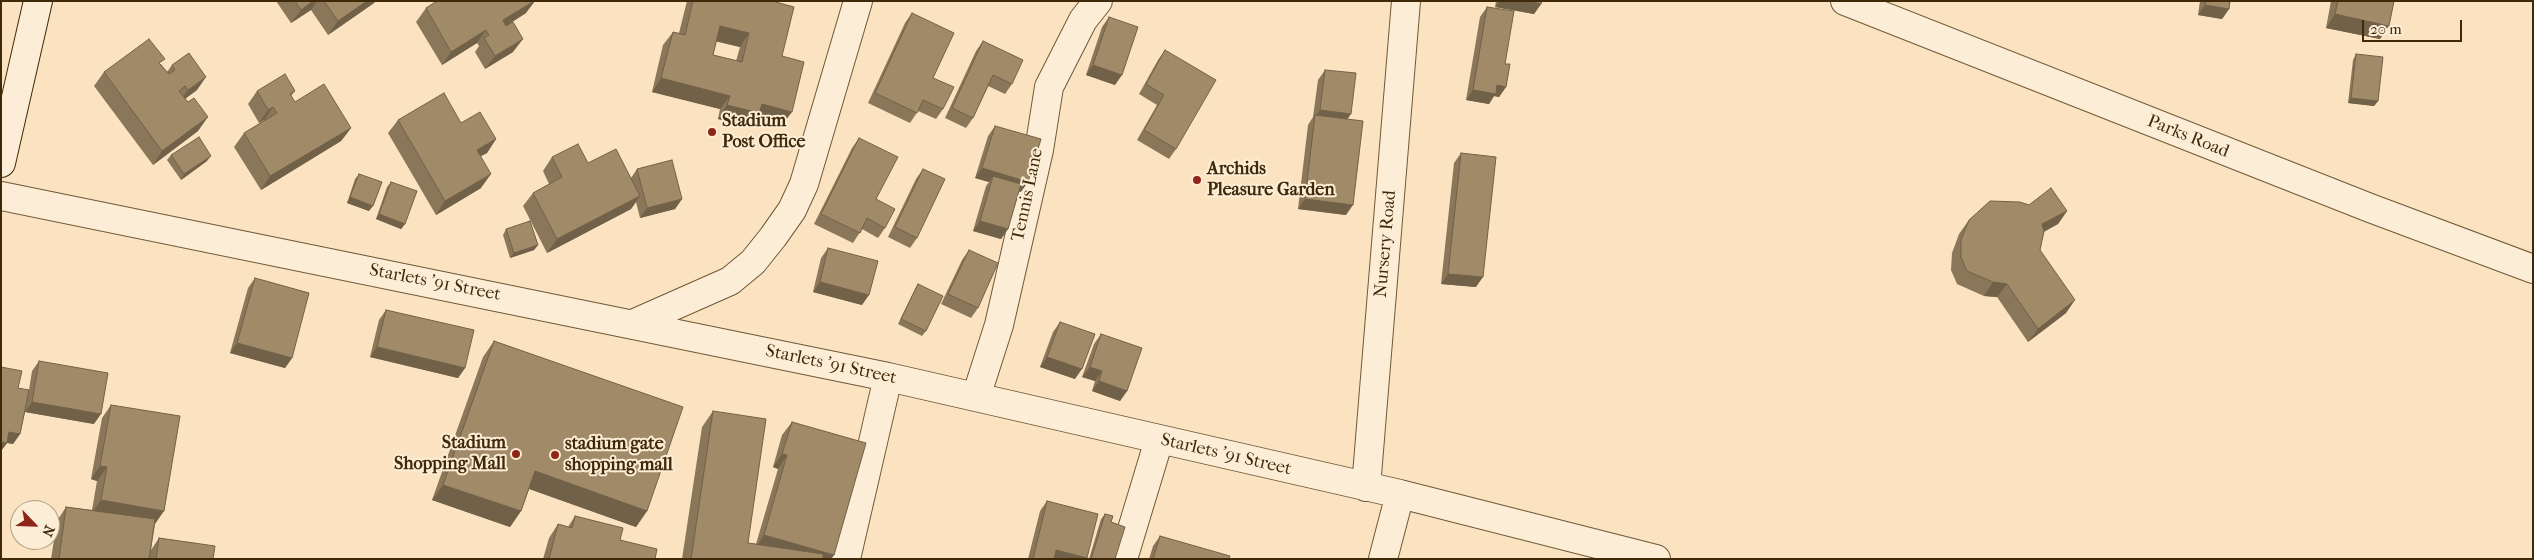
<!DOCTYPE html>
<html>
<head>
<meta charset="utf-8">
<style>
	body { margin:0 }
	#map { position:relative; width:2534px; height:560px; overflow:hidden; background:#fbe3c1; font-family:"IM FELL French Canon",serif }
	canvas { display:block }
	.frame { position:absolute; inset:0; border:2px solid #402908; pointer-events:none }
	.north { position:absolute; left:10px; top:500px; width:50px; height:50px; box-sizing:border-box; background:#fcedd7; border:1px solid #b19f84; border-radius:50%; rotate:114deg; font-size:14px; font-weight:700; line-height:20px; text-align:center; color:#402908 }
	.north::after { content:''; display:block; margin:auto; width:18px; height:22px; background:#8f2418; clip-path:polygon(50% 0,100% 100%,50% 72%,0 100%) }
	.scale { position:absolute; left:2362px; top:20px; width:100px; height:22px; box-sizing:border-box; border:2px solid #402908; border-top:0; padding-left:6px; font-size:15px; line-height:18px; white-space:nowrap; color:#402908; -webkit-text-stroke:4px #fcedd7; paint-order:stroke }
</style>
</head>
<body>
<div id="map">
<canvas width="2534" height="560"></canvas>
<div class="frame"></div>
<div class="north">N</div>
<div class="scale">20 m</div>
</div>
<script>
const ctx = document.querySelector('canvas').getContext('2d');
ctx.lineJoin = 'round';
const toPath = rows => new Path2D(rows.map(r => 'M' + r).join(''));
function stroke(path, color, width, dash) { ctx.strokeStyle = color; ctx.lineWidth = width; ctx.lineCap = dash ? 'butt' : 'round'; ctx.setLineDash(dash || []); ctx.stroke(path); }
function paint(path, color) { ctx.fillStyle = color; ctx.fill(path, 'evenodd'); }
function drawText(font, color, halo, rows, align = 'center') {
  ctx.font = font + ' "IM FELL French Canon",serif'; ctx.lineWidth = 4; ctx.setLineDash([]); ctx.textBaseline = 'middle'; ctx.strokeStyle = halo; ctx.fillStyle = color; for (const [text, x, y, turn = 0] of rows) {
    ctx.save(); ctx.translate(x, y); ctx.rotate((+turn || 0) * Math.PI / 180); ctx.textAlign = isNaN(turn) ? turn : align; if (halo) ctx.strokeText(text, 0, 0); ctx.fillText(text, 0, 0); ctx.restore();
  }
}
const minor = toPath([
	[1845,1,2370,208,2533,269],
	[1,196,888,377,1400,494,1656,559],
	[635,323,730,281,753,262,773,237,792,210,804,184,858,1],
	[976,397,999,325,1039,150,1049,87,1083,20,1098,1],
	[1366,487,1406,1],
	[846,559,888,377],
	[1123,559,1159,440],
	[1383,559,1400,494]
]);
const secondary = toPath([
	[1,163,38,1]
]);
stroke(minor, '#6f5836', 30);
stroke(secondary, '#402908', 30);
stroke(minor, '#fcedd7', 28);
stroke(secondary, '#fcedd7', 28);
paint(toPath([
	[276,1,375,1,374,3,328,35,311,10,291,23],
	[687,1,772,1,782,56,782,125,756,119,750,127,718,119,720,109,652,92,663,45,673,32,679,33],
	[716,41,740,47,736,61,713,55],
	[1496,1,1542,1,1541,4,1534,14,1495,7],
	[2200,1,2230,1,2229,9,2222,19,2198,15],
	[2331,1,2394,1,2380,39,2326,28],
	[1487,7,1505,64,1506,87,1499,97,1494,96,1489,104,1466,100,1480,17],
	[426,8,526,13,506,26,513,52,485,69,475,52,479,46,477,43,442,65,416,22],
	[912,13,943,109,936,119,918,111,910,123,868,103,905,23],
	[1109,17,1115,85,1086,75,1102,27],
	[983,41,1012,84,1005,94,988,86,973,118,966,128,945,118,976,51],
	[1165,50,1176,149,1169,159,1137,140,1157,105,1139,94,1158,60],
	[2356,54,2378,101,2374,106,2348,103,2353,60],
	[161,64,167,72,172,65,197,90,185,99,198,131,153,165,94,86,104,72],
	[1325,70,1347,119,1346,215,1298,209,1308,125,1313,117,1318,80],
	[257,91,295,91,291,96,295,102,351,128,341,141,261,190,234,147,244,133,264,121,264,120,259,123,248,104],
	[398,120,496,139,487,153,480,156,481,188,436,215,388,133],
	[995,126,1021,192,1019,191,1008,229,1001,239,973,231,986,186,989,182,975,178,988,136],
	[859,138,885,228,878,238,862,229,853,243,814,224,852,148],
	[1461,153,1476,287,1441,284,1454,163],
	[171,155,207,161,181,180,167,160],
	[552,157,588,163,631,178,637,169,682,199,675,209,640,218,636,202,631,209,547,253,523,206,533,193,549,184,543,171],
	[923,169,917,238,910,248,888,237,916,179],
	[359,174,369,211,347,203,355,179],
	[391,182,405,224,401,229,376,219,387,187],
	[2029,205,2067,211,2058,224,2044,232,2040,250,2066,313,2028,342,1997,297,1984,296,1957,284,1951,270,1952,253,1959,234,1969,220],
	[506,229,538,245,534,250,510,258,503,235],
	[828,248,862,305,813,292,821,258],
	[969,250,978,308,971,318,941,304,962,260],
	[255,278,292,358,285,368,230,353,248,288],
	[918,284,926,331,922,336,898,324,915,289],
	[386,310,465,368,458,378,370,357,379,320],
	[1060,322,1075,379,1040,367,1053,332],
	[1101,334,1127,391,1120,401,1092,391,1095,381,1082,377,1094,344],
	[494,341,647,511,636,527,529,489,521,511,510,527,432,500,483,357],
	[39,361,94,424,25,412,20,434,13,444,7,443,1,451,1,367,18,388,29,390,32,371],
	[111,405,155,524,151,550,159,538,213,559,51,559,57,521,66,507,92,510,97,481,91,479,102,418],
	[713,411,748,543,756,544,778,469,773,467,782,435,792,422,834,555,831,559,682,559,702,427],
	[1047,501,1086,559,1028,559,1040,511],
	[1105,514,1111,522,1115,559,1089,559,1101,519],
	[575,516,620,540,655,559,543,559,549,538,558,524,568,527],
	[1160,536,1229,559,1149,559,1153,546]
]), '#8a7759');
paint(toPath([
	[313,1,317,1,311,10,291,23,301,10],
	[367,1,375,1,374,3,328,35,338,21],
	[534,1,535,1,526,13,493,34,503,20],
	[1500,1,1526,1,1541,4,1534,14,1495,7],
	[2205,5,2229,9,2222,19,2198,15],
	[2335,14,2389,26,2380,39,2326,28],
	[720,26,749,33,740,47,710,40],
	[486,30,477,43,442,65,451,52],
	[523,39,513,52,485,69,495,56],
	[1093,65,1122,75,1115,85,1086,75],
	[206,77,197,90,179,103,188,90],
	[661,78,730,96,720,109,652,92],
	[1497,85,1506,87,1499,97,1494,96,1489,104,1466,100,1473,90],
	[2351,98,2378,101,2374,106,2348,103],
	[762,104,792,112,782,125,756,119,750,127,718,119,727,105],
	[273,107,264,120,259,123,268,110],
	[1320,110,1351,114,1344,124,1314,118],
	[208,117,198,131,153,165,162,151],
	[351,128,341,141,261,190,270,176],
	[496,139,487,153,467,164,477,150],
	[211,156,207,161,181,180,184,174],
	[982,168,1028,182,1021,192,991,183,993,176,989,182,975,178],
	[491,174,481,188,436,215,445,201],
	[640,196,631,209,547,253,557,239],
	[350,197,373,206,369,211,347,203],
	[682,199,675,209,640,218,647,208],
	[1305,199,1353,205,1346,215,1298,209],
	[2067,211,2058,224,2033,237,2042,224],
	[379,214,405,224,401,229,376,219],
	[980,221,1008,229,1001,239,973,231],
	[538,245,534,250,510,258,514,253],
	[1448,274,1483,277,1476,287,1441,284],
	[820,282,869,295,862,305,813,292],
	[1993,282,2007,284,1997,297,1984,296],
	[2075,300,2066,313,2028,342,2038,329],
	[237,343,292,358,285,368,230,353],
	[377,347,465,368,458,378,370,357],
	[1047,357,1082,369,1075,379,1040,367],
	[1090,367,1102,371,1095,381,1082,377],
	[1099,381,1127,391,1120,401,1092,391],
	[32,402,101,414,94,424,25,412],
	[9,432,20,434,13,444,2,442],
	[1,442,7,443,1,451],
	[782,454,787,455,778,469,773,467],
	[100,466,107,467,97,481,91,479],
	[535,471,647,511,636,527,524,487],
	[443,485,521,511,510,527,432,500],
	[101,500,164,511,155,524,91,514],
	[764,535,834,555,831,559,789,559,755,549],
	[1056,550,1087,558,1086,559,1050,559]
]), '#716149');
const building = toPath([
	[295,1,313,1,301,10,295,1],
	[324,1,367,1,338,21,324,1],
	[437,1,534,1,503,20,506,26,513,22,523,39,495,56,484,38,489,35,486,30,451,52,426,8,437,1],
	[693,1,772,1,794,7,782,56,804,62,792,112,762,104,759,113,727,105,730,96,661,78,673,32,685,35,693,1],
	[720,26,749,33,742,62,713,55,720,26],
	[1526,1,1542,1,1541,4,1526,1],
	[2206,1,2230,1,2229,9,2205,5,2206,1],
	[2338,1,2394,1,2389,26,2335,14,2338,1],
	[1487,7,1514,11,1505,64,1510,64,1506,87,1497,85,1496,94,1473,90,1487,7],
	[912,13,954,33,933,78,954,87,943,109,923,100,917,113,875,93,912,13],
	[1109,17,1138,27,1122,75,1093,65,1109,17],
	[149,39,165,59,159,63,169,74,175,70,172,65,189,53,206,77,188,90,185,86,179,91,188,102,194,98,208,117,162,151,104,72,149,39],
	[983,41,1023,60,1012,84,993,75,973,118,952,108,983,41],
	[1165,50,1216,80,1176,149,1144,130,1164,95,1146,84,1165,50],
	[2356,54,2383,57,2378,101,2351,98,2356,54],
	[1325,70,1356,73,1351,114,1320,110,1325,70],
	[285,74,295,91,290,94,295,102,324,84,351,128,270,176,244,133,277,113,273,107,268,110,257,91,285,74],
	[444,93,461,123,480,112,496,139,477,150,491,174,445,201,398,120,444,93],
	[1315,115,1363,121,1353,205,1305,199,1315,115],
	[995,126,1041,139,1028,182,982,168,995,126],
	[199,137,211,156,184,174,171,155,199,137],
	[859,138,898,157,876,199,895,209,885,228,867,218,860,233,821,214,859,138],
	[578,144,588,163,616,149,640,196,557,239,533,193,562,177,552,157,578,144],
	[1461,153,1496,157,1483,277,1448,274,1461,153],
	[672,160,682,199,647,208,637,169,672,160],
	[923,169,945,179,917,238,895,227,923,169],
	[359,174,382,182,373,206,350,197,359,174],
	[993,176,1021,184,1008,229,980,221,993,176],
	[391,182,417,191,405,224,379,214,391,182],
	[2051,188,2067,211,2042,224,2044,231,2040,250,2075,300,2038,329,2007,284,1993,282,1967,271,1961,257,1961,240,1969,220,1990,201,2020,202,2029,205,2051,188],
	[530,221,538,245,514,253,506,229,530,221],
	[828,248,878,261,869,295,820,282,828,248],
	[969,250,998,263,978,308,948,294,969,250],
	[255,278,309,293,292,358,237,343,255,278],
	[918,284,943,296,926,331,901,319,918,284],
	[386,310,474,330,465,368,377,347,386,310],
	[1060,322,1095,334,1082,369,1047,357,1060,322],
	[1101,334,1142,348,1127,391,1099,381,1102,371,1090,367,1101,334],
	[494,341,683,407,647,511,535,471,521,511,443,485,494,341],
	[39,361,108,373,101,414,32,402,39,361],
	[1,367,22,371,18,388,29,390,20,434,9,432,7,443,1,442,1,367],
	[111,405,180,416,164,511,101,500,107,467,100,466,111,405],
	[713,411,766,419,748,543,823,554,823,559,691,559,713,411],
	[792,422,866,443,834,555,764,535,787,455,782,454,792,422],
	[1047,501,1098,514,1087,558,1056,550,1054,559,1033,559,1047,501],
	[66,507,155,519,149,559,59,559,66,507],
	[1105,514,1113,516,1111,522,1125,527,1115,559,1091,559,1105,514],
	[575,516,623,528,620,540,657,549,655,559,549,559,558,524,572,528,575,516],
	[1160,536,1230,556,1229,559,1153,559,1160,536],
	[159,538,215,546,213,559,156,559,159,538]
]);
paint(building, '#a18a68');
stroke(building, '#716149', 1);
for (const [x, y, r, color] of [
	[712,132,5,"#8f2418"],
	[1197,180,5,"#8f2418"],
	[516,454,5,"#8f2418"],
	[555,455,5,"#8f2418"]
]) { const dot = new Path2D(); dot.arc(x, y, r, 0, 2 * Math.PI); ctx.fillStyle = color; ctx.fill(dot); stroke(dot, '#fcedd7', 2); }
drawText('bold 18px', '#402908', '#fcedd7', [
	["Stadium",722,122],
	["Post Office",722,143],
	["Archids",1207,170],
	["Pleasure Garden",1207,191],
	["Stadium",506,444,"right"],
	["Shopping Mall",506,465,"right"],
	["stadium gate",565,445],
	["shopping mall",565,466]
], 'left');
drawText('18px', '#402908', '#fcedd7', [
	["Parks Road",2188,137,22],
	["Tennis Lane",1028,195,-78],
	["Nursery Road",1386,244,-85],
	["Starlets '91 Street",435,283,11],
	["Starlets '91 Street",831,365,12],
	["Starlets '91 Street",1226,455,13]
]);
</script>
</body>
</html>
